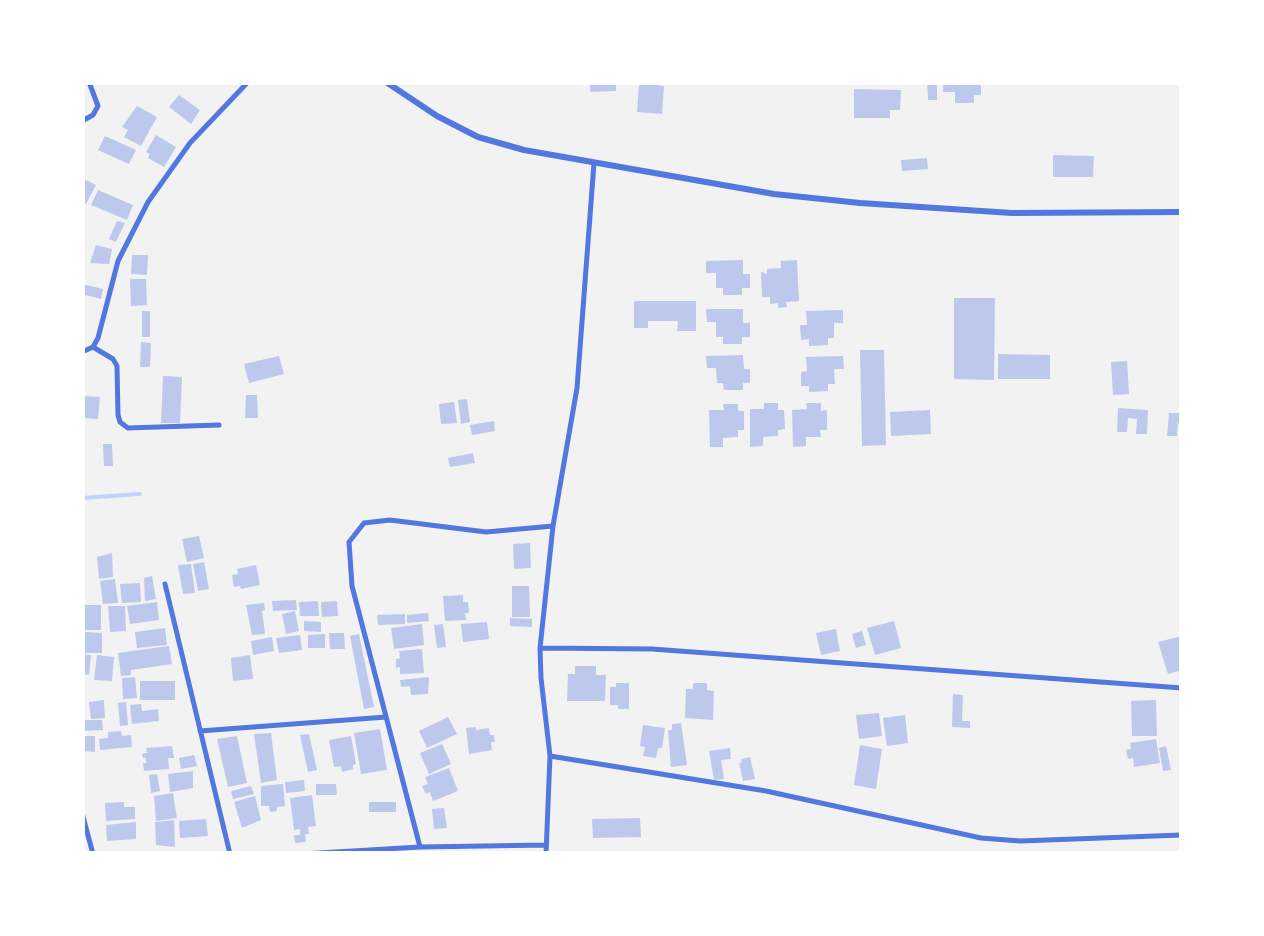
<!DOCTYPE html>
<html>
<head>
<meta charset="utf-8">
<style>
	body { margin:0 }
	#map { position:relative; width:1264px; height:936px; overflow:hidden; background:#f2f2f2; font-family:"Open Sans",sans-serif }
	canvas { display:block }
	.frame { position:absolute; inset:0; border:85px solid #fff; pointer-events:none }
</style>
</head>
<body>
<div id="map">
<canvas width="1264" height="936"></canvas>
<div class="frame"></div>
</div>
<script>
const ctx = document.querySelector('canvas').getContext('2d');
ctx.lineJoin = 'round';
const toPath = rows => new Path2D(rows.map(r => 'M' + r).join(''));
function stroke(path, color, width, dash) { ctx.strokeStyle = color; ctx.lineWidth = width; ctx.lineCap = dash ? 'butt' : 'round'; ctx.setLineDash(dash || []); ctx.stroke(path); }
function paint(path, color) { ctx.fillStyle = color; ctx.fill(path, 'evenodd'); }
stroke(toPath([
	[82,498,140,494]
]), '#bfd3fe', 4);
paint(toPath([
	[590,82,616,82,616,91,590,92],
	[927,82,937,82,937,100,928,100],
	[943,82,981,82,981,95,974,95,974,103,955,103,955,92,943,92],
	[639,83,664,86,662,114,637,112],
	[854,89,901,90,900,110,890,110,890,118,854,118],
	[179,95,200,110,191,124,169,107],
	[137,106,157,117,141,146,124,137,128,130,122,127],
	[156,135,176,147,164,167,148,158,150,154,146,152],
	[105,136,136,150,129,164,98,150],
	[1053,155,1094,156,1093,177,1053,177],
	[927,158,928,169,902,171,901,160],
	[82,178,96,185,86,204,82,202],
	[98,190,133,205,127,220,91,205],
	[117,221,125,223,116,242,109,239],
	[96,245,112,249,109,264,90,263],
	[132,255,148,255,147,275,131,274],
	[743,260,743,274,750,274,750,288,742,288,742,295,723,295,723,288,716,288,716,273,706,273,706,261],
	[797,260,799,301,786,302,787,307,778,308,778,303,770,304,770,297,762,297,761,272,767,274,767,269,781,268,781,261],
	[130,279,146,279,147,305,131,306],
	[82,284,103,289,101,299,82,294],
	[954,298,995,298,994,380,954,379],
	[634,301,696,301,696,331,677,331,678,321,648,321,648,328,634,328],
	[706,309,743,309,743,323,750,323,750,337,742,337,742,344,723,344,723,337,716,337,716,322,707,322],
	[843,310,843,323,834,323,834,338,828,338,828,345,809,346,809,339,801,340,800,325,807,325,806,311],
	[142,311,150,311,150,337,142,337],
	[141,342,151,343,150,367,140,367],
	[860,350,884,350,886,445,862,446],
	[998,354,1050,355,1050,379,998,379],
	[743,355,744,369,750,369,750,383,743,383,743,390,724,390,723,383,717,383,716,368,707,368,706,356],
	[279,356,284,374,249,383,244,364],
	[843,356,844,369,834,369,835,384,828,384,828,391,809,392,809,386,801,386,801,372,807,371,806,357],
	[1127,361,1129,394,1113,395,1111,362],
	[163,376,182,377,180,423,161,423],
	[246,395,257,395,258,418,245,418],
	[82,396,100,397,98,419,82,418],
	[467,399,470,422,461,424,458,400],
	[454,402,457,423,441,424,439,404],
	[764,403,778,403,778,410,784,410,785,429,778,430,778,436,763,437,763,446,750,447,750,409,764,409],
	[806,403,821,403,821,411,827,410,827,430,820,430,821,437,806,437,806,446,793,447,792,410,807,409],
	[723,404,738,404,738,411,744,411,744,430,738,430,738,437,723,438,723,447,710,447,709,410,724,410],
	[1118,408,1148,410,1147,434,1136,434,1137,419,1128,418,1127,432,1117,432],
	[930,410,931,434,891,436,890,412],
	[1169,413,1182,413,1182,423,1178,423,1177,436,1167,436],
	[494,421,495,431,472,435,470,425],
	[103,444,112,444,113,466,104,466],
	[473,453,475,463,450,467,448,458],
	[199,536,204,558,187,562,182,539],
	[530,543,531,568,514,569,513,544],
	[112,553,113,577,99,579,97,557],
	[204,562,209,589,198,591,193,564],
	[191,564,195,593,183,594,178,565],
	[256,565,260,585,241,589,240,586,234,587,232,575,238,574,237,569],
	[152,576,156,599,145,601,144,578],
	[115,579,118,603,103,604,100,581],
	[140,583,141,602,122,603,120,584],
	[512,586,529,586,530,617,512,617],
	[463,595,463,602,468,602,469,613,465,613,466,620,445,621,443,596],
	[296,600,297,610,273,611,272,601],
	[318,601,319,616,300,616,299,602],
	[337,601,338,616,322,617,321,602],
	[157,602,159,620,130,624,127,606],
	[264,603,265,610,262,611,265,634,252,635,246,605],
	[82,605,101,605,101,630,82,630],
	[108,606,125,606,126,631,110,632],
	[295,611,299,631,286,634,282,614],
	[428,613,429,621,407,623,407,615],
	[405,614,405,624,378,625,377,615],
	[510,618,532,619,532,627,510,626],
	[304,621,321,622,321,632,304,631],
	[894,621,901,648,875,655,867,628],
	[487,622,489,639,463,642,461,624],
	[422,624,424,645,394,649,391,628],
	[443,624,446,647,437,648,434,625],
	[165,628,167,645,137,648,135,632],
	[836,629,840,651,821,655,816,633],
	[862,631,866,645,856,648,852,634],
	[84,632,102,633,102,653,84,653],
	[329,633,344,633,345,649,330,649],
	[325,634,325,648,308,648,308,635],
	[359,634,374,707,364,709,350,636],
	[300,635,302,650,279,653,276,638],
	[1182,636,1182,670,1168,674,1158,642],
	[272,637,274,651,253,655,251,641],
	[169,646,172,664,131,670,131,675,121,676,118,653],
	[422,649,424,673,400,674,400,667,396,668,396,659,400,658,399,651],
	[82,654,91,655,89,675,82,674],
	[97,655,114,657,112,681,94,680],
	[250,655,253,679,233,681,231,658],
	[575,666,596,666,596,675,606,675,605,701,567,701,568,674,575,674],
	[135,677,137,698,123,699,122,678],
	[429,677,428,694,411,695,410,686,401,687,400,680],
	[140,681,175,681,175,700,140,700],
	[616,683,629,683,629,709,618,709,618,705,610,705,610,687,616,687],
	[693,683,707,683,707,690,714,691,713,720,685,718,686,689,693,689],
	[953,694,963,695,962,721,970,721,970,728,952,727],
	[104,700,105,718,91,719,89,702],
	[1156,700,1157,736,1132,736,1131,701],
	[126,702,128,725,120,726,118,703],
	[141,704,142,711,158,709,159,721,132,724,130,705],
	[879,713,882,736,859,739,856,715],
	[905,715,908,743,887,746,883,718],
	[448,717,457,734,427,748,419,731],
	[82,720,102,720,103,730,82,731],
	[681,723,687,765,671,767,668,730,672,730,672,724],
	[643,725,665,728,662,748,658,748,656,758,643,756,645,747,640,746],
	[476,727,476,730,489,728,490,735,494,735,495,742,491,742,492,750,469,754,466,728],
	[380,729,387,770,361,774,354,733],
	[121,731,122,736,131,735,132,747,100,750,99,739,108,738,108,732],
	[271,733,277,780,261,783,254,734],
	[309,734,317,770,308,772,300,735],
	[84,736,95,736,95,752,83,751],
	[237,736,247,783,228,787,217,739],
	[351,736,356,764,353,765,353,769,342,772,341,766,334,767,329,740],
	[1156,739,1160,763,1134,767,1133,758,1128,759,1126,750,1131,749,1130,743],
	[442,744,451,764,429,774,420,753],
	[860,745,882,749,876,789,854,785],
	[172,746,174,758,168,758,169,769,144,771,143,763,146,763,146,758,143,758,142,754,147,753,146,748],
	[1166,746,1171,770,1163,771,1159,748],
	[730,748,731,759,721,760,724,779,714,780,709,751],
	[194,755,197,766,181,769,179,758],
	[750,757,755,779,743,781,739,763,742,762,741,759],
	[449,768,458,791,433,801,430,792,426,794,422,786,428,784,425,777],
	[193,771,193,788,170,792,168,774],
	[157,774,160,791,151,793,149,775],
	[304,780,305,791,286,793,285,782],
	[283,784,285,806,277,807,277,811,270,812,269,806,261,806,261,786],
	[316,784,336,784,337,795,316,795],
	[251,786,254,794,233,799,231,791],
	[173,793,177,818,156,821,154,796],
	[312,795,316,826,308,827,309,834,305,834,306,842,295,843,294,835,300,835,300,829,294,830,290,798],
	[255,796,261,820,242,828,234,802],
	[124,802,124,807,135,807,135,819,106,821,105,803],
	[369,802,396,802,396,812,369,812],
	[444,808,447,828,434,829,432,809],
	[640,818,641,837,593,838,592,819],
	[206,819,208,836,180,838,179,821],
	[174,820,175,847,156,845,155,822],
	[136,822,136,839,107,841,106,825]
]), '#bdc9ec');
stroke(toPath([
	[82,121,93,115,98,106,89,82],
	[93,347,113,359,117,366,118,415,120,422,128,428,219,425],
	[82,352,93,347,98,338,118,261,148,202,190,143,248,82],
	[165,584,230,854],
	[540,648,652,649,1182,688],
	[200,731,386,717],
	[550,756,766,791,981,838,1020,841,1182,835],
	[82,813,93,854],
	[420,847,352,586,349,542,364,523,390,520,486,532,553,526],
	[302,854,420,847,546,845],
	[546,854,550,756,541,678,540,648,553,526,577,388,594,163]
]), '#5277de', 5);
stroke(toPath([
	[386,82,437,116,478,137,524,150,774,194,860,203,1012,213,1182,212]
]), '#5277de', 6);
</script>
</body>
</html>
